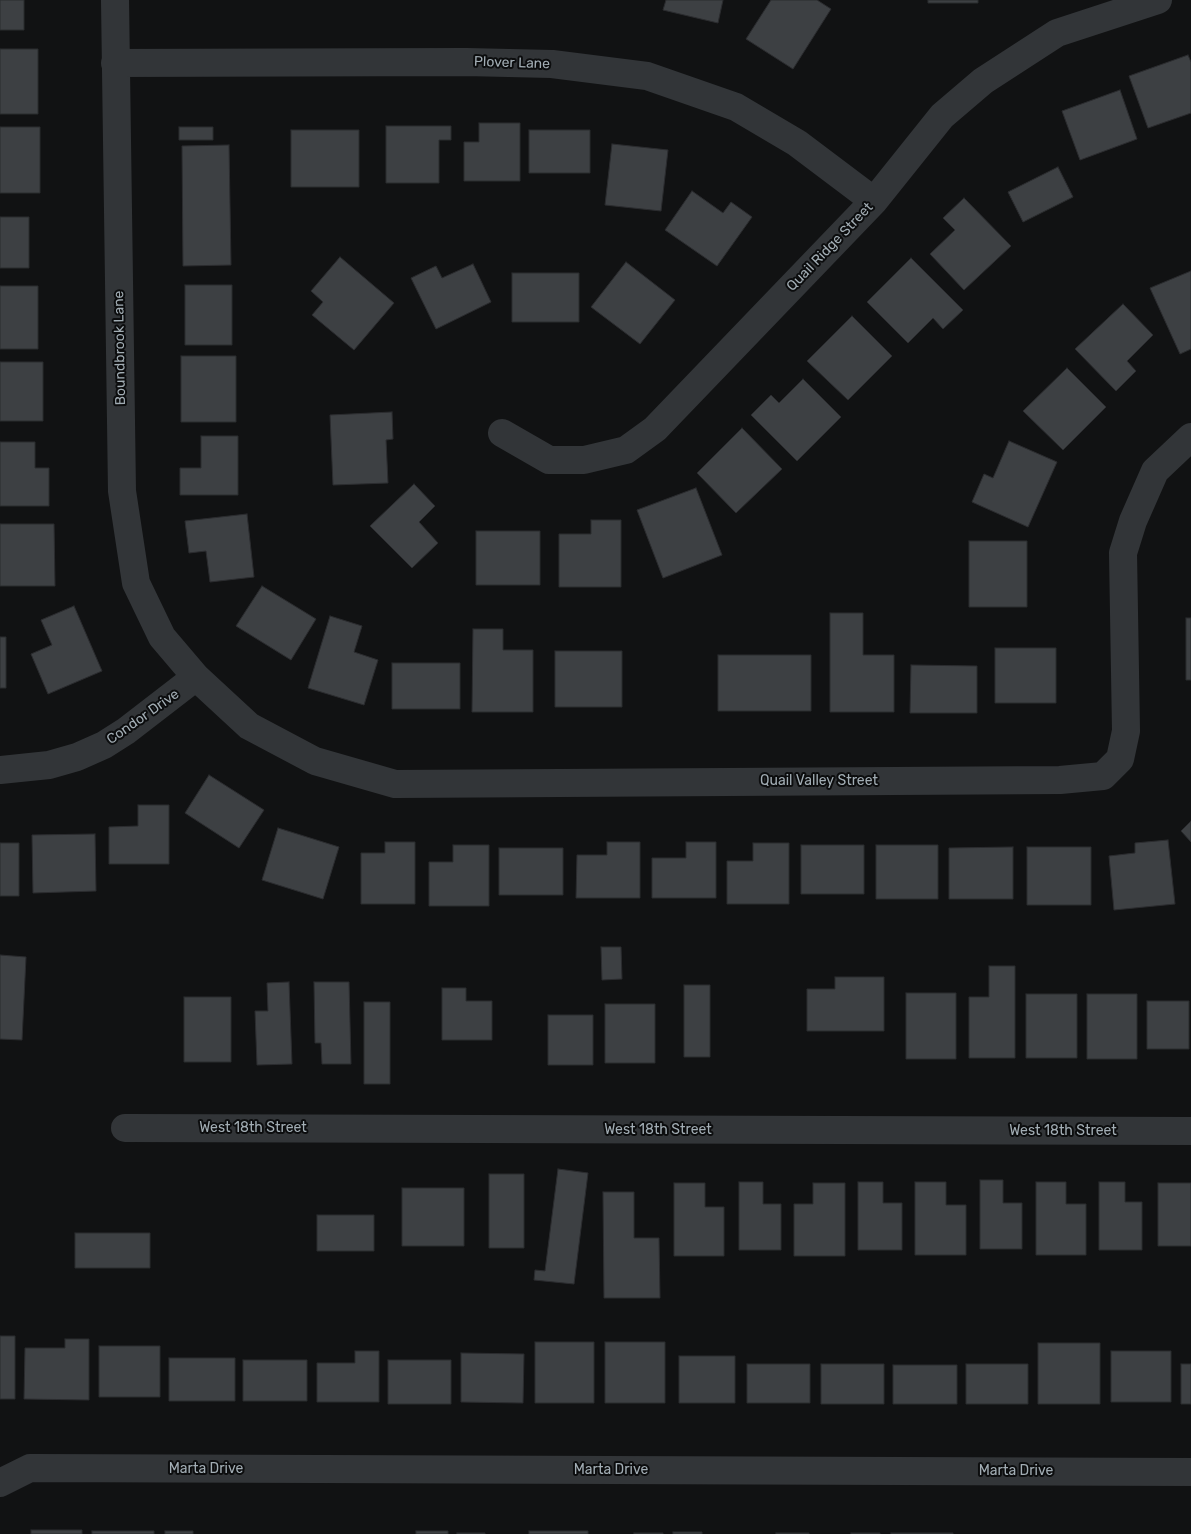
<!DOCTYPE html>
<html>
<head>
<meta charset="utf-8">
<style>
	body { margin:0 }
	canvas { display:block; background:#111213 }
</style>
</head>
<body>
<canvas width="1191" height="1534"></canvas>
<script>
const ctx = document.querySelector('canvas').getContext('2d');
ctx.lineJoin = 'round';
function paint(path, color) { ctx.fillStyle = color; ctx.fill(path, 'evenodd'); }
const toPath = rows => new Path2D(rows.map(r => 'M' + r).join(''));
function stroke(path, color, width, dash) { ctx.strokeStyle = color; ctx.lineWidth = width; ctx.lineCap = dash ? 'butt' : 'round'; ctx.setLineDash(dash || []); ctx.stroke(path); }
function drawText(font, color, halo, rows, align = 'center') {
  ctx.font = font + ' Rubik,sans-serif'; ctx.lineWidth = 4; ctx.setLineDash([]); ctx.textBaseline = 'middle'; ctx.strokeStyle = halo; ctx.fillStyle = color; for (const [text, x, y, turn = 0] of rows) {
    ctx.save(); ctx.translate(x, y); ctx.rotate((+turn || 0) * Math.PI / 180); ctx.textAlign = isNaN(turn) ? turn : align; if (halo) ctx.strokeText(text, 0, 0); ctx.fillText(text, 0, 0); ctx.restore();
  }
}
const building = toPath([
	[0,0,24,0,24,30,0,30,0,0],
	[666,0,723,0,718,23,663,10,666,0],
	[771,0,817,0,831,9,793,69,746,39,771,0],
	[928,0,978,0,978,3,928,3,928,0],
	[0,49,38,49,38,114,0,114,0,49],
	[1188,55,1191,62,1191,113,1148,128,1129,76,1188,55],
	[1120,90,1137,139,1080,160,1062,111,1120,90],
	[479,123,520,123,520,181,464,181,464,142,479,142,479,123],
	[386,126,451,126,451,140,439,140,439,183,386,183,386,126],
	[0,127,40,127,40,193,0,193,0,127],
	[179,127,213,127,213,140,179,140,179,127],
	[291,130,359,130,359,187,291,187,291,130],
	[529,130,590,130,590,173,529,173,529,130],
	[612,144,668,150,661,211,605,205,612,144],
	[229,145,231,265,183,266,182,146,229,145],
	[1058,167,1073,197,1023,222,1008,192,1058,167],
	[692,191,723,213,731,202,752,217,717,266,665,230,692,191],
	[964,198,1011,246,964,290,930,254,955,230,943,218,964,198],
	[0,217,29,217,29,268,0,268,0,217],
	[340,257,394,303,354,350,312,315,323,302,311,291,340,257],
	[911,258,963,310,943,329,933,318,908,343,867,302,911,258],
	[626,262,675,300,640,344,591,307,626,262],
	[473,264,491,302,436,329,411,278,436,266,442,278,473,264],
	[1191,271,1191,349,1180,354,1150,288,1191,271],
	[512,273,579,273,579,322,512,322,512,273],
	[185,285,232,285,232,345,185,345,185,285],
	[0,286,38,286,38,349,0,349,0,286],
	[1123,304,1153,335,1127,361,1136,371,1116,391,1075,349,1123,304],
	[852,316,892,356,848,400,807,361,852,316],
	[181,356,236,356,236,422,181,422,181,356],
	[0,362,43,362,43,421,0,421,0,362],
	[1067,368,1106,407,1063,450,1023,411,1067,368],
	[803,379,841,417,797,461,751,415,771,395,779,403,803,379],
	[392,412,393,439,386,440,388,483,333,485,330,415,392,412],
	[742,428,782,469,736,513,697,473,742,428],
	[201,436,238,436,238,495,180,495,180,468,201,468,201,436],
	[1009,441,1057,462,1028,527,972,502,984,474,993,478,1009,441],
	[0,442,35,442,35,468,49,468,49,506,0,506,0,442],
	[414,484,435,506,419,522,438,543,412,568,370,526,414,484],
	[696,488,722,555,663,578,637,510,696,488],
	[247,514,254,577,210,582,206,551,189,553,185,521,247,514],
	[591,520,621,520,621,587,559,587,559,534,591,534,591,520],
	[0,524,54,524,55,586,0,586,0,524],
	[476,531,540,531,540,585,476,585,476,531],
	[969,541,1027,541,1027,607,969,607,969,541],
	[262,586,316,619,291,660,236,626,262,586],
	[74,606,102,671,48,694,31,654,52,645,41,620,74,606],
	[830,613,863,613,863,655,894,655,894,712,830,712,830,613],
	[330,616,362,626,354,652,378,660,364,705,308,688,330,616],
	[1186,618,1191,618,1191,680,1186,680,1186,618],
	[473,629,503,629,503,650,533,650,533,712,472,712,473,629],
	[0,637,6,637,6,688,0,688,0,637],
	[995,648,1056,648,1056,703,995,703,995,648],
	[555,651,622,651,622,707,555,707,555,651],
	[718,655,811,655,811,711,718,711,718,655],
	[392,663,460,663,460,709,392,709,392,663],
	[911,665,977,666,977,713,910,713,911,665],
	[209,775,264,810,239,848,185,813,209,775],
	[138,805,169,805,169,864,109,864,109,827,138,826,138,805],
	[1191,821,1191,842,1181,831,1191,821],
	[278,828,339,847,323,899,262,880,278,828],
	[95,834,96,891,33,893,32,835,95,834],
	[1168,840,1175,904,1114,910,1109,856,1135,853,1135,843,1168,840],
	[385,842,415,842,415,904,361,904,361,853,385,853,385,842],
	[607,842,640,842,640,898,576,898,577,855,607,855,607,842],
	[686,842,716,842,716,898,652,898,652,858,686,858,686,842],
	[0,843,19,843,19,896,0,896,0,843],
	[753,843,789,843,789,904,727,904,727,861,753,861,753,843],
	[453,845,489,845,489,906,429,906,429,862,453,862,453,845],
	[801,845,864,845,864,894,801,894,801,845],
	[876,845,938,845,938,899,876,899,876,845],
	[1013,847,1013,899,949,899,949,848,1013,847],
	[1027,847,1091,847,1091,905,1027,905,1027,847],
	[499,848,563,848,563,895,499,895,499,848],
	[601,947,621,947,622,979,602,980,601,947],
	[0,955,26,957,22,1040,0,1039,0,955],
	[989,966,1015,966,1015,1058,969,1058,969,997,989,997,989,966],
	[835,977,884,977,884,1031,807,1031,807,989,835,989,835,977],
	[289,982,292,1064,257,1065,255,1011,268,1011,267,983,289,982],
	[314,982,349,982,351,1064,322,1064,321,1043,315,1043,314,982],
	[684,985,710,985,710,1057,684,1057,684,985],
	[442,988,466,988,466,1001,492,1001,492,1040,442,1040,442,988],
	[906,993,956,993,956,1059,906,1059,906,993],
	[1026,994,1077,994,1077,1058,1026,1058,1026,994],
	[1087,994,1137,994,1137,1059,1087,1059,1087,994],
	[184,997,231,997,231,1062,184,1062,184,997],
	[1147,1001,1189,1001,1189,1049,1147,1049,1147,1001],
	[364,1002,390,1002,390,1084,364,1084,364,1002],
	[605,1004,655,1004,655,1063,605,1063,605,1004],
	[548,1015,593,1015,593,1065,548,1065,548,1015],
	[558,1169,588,1173,574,1284,534,1280,535,1270,545,1271,558,1169],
	[489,1174,524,1174,524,1248,489,1248,489,1174],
	[980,1180,1003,1180,1003,1203,1022,1203,1022,1249,980,1249,980,1180],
	[739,1182,763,1182,763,1204,781,1204,781,1250,739,1250,739,1182],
	[858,1182,883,1182,883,1203,902,1203,902,1250,858,1250,858,1182],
	[915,1182,946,1182,946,1205,966,1205,966,1255,915,1255,915,1182],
	[1036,1182,1066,1182,1066,1204,1086,1204,1086,1255,1036,1255,1036,1182],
	[1099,1182,1125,1182,1125,1202,1142,1202,1142,1250,1099,1250,1099,1182],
	[674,1183,705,1183,705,1207,724,1207,724,1256,674,1256,674,1183],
	[813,1183,845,1183,845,1256,794,1256,794,1204,813,1204,813,1183],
	[1158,1183,1191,1183,1191,1246,1158,1246,1158,1183],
	[402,1188,464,1188,464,1246,402,1246,402,1188],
	[603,1192,634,1192,634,1238,659,1238,660,1298,604,1298,603,1192],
	[317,1215,374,1215,374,1251,317,1251,317,1215],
	[75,1233,150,1233,150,1268,75,1268,75,1233],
	[0,1336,15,1336,15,1399,0,1399,0,1336],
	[65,1339,89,1339,89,1400,24,1399,25,1348,65,1348,65,1339],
	[535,1342,594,1342,594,1403,535,1403,535,1342],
	[605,1342,665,1342,665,1403,605,1403,605,1342],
	[1038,1343,1100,1343,1100,1404,1038,1404,1038,1343],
	[99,1346,160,1346,160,1397,99,1397,99,1346],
	[355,1351,379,1351,379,1402,317,1402,317,1363,355,1363,355,1351],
	[1111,1351,1171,1351,1171,1402,1111,1402,1111,1351],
	[461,1353,524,1354,523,1403,461,1402,461,1353],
	[679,1356,735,1356,735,1403,679,1403,679,1356],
	[169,1358,235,1358,235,1401,169,1401,169,1358],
	[243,1360,307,1360,307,1401,243,1401,243,1360],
	[388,1360,451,1360,451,1404,388,1404,388,1360],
	[747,1364,810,1364,810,1403,747,1403,747,1364],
	[821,1364,884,1364,884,1404,821,1404,821,1364],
	[966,1364,1028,1364,1028,1404,966,1404,966,1364],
	[1181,1364,1191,1364,1191,1404,1181,1404,1181,1364],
	[893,1365,957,1365,957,1404,893,1404,893,1365],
	[31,1530,82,1530,82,1534,31,1534,31,1530],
	[92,1531,154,1531,154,1534,92,1534,92,1531],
	[165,1531,193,1531,193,1534,165,1534,165,1531],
	[416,1531,448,1531,448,1534,416,1534,416,1531],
	[529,1531,588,1531,588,1534,529,1534,529,1531],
	[673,1532,702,1532,702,1534,673,1534,673,1532],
	[457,1533,485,1533,485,1534,457,1534,457,1533],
	[634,1533,663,1533,663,1534,634,1534,634,1533],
	[776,1533,809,1533,809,1534,776,1534,776,1533],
	[851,1533,880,1533,880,1534,851,1534,851,1533],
	[891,1533,953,1533,953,1534,891,1534,891,1533]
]);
paint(building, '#3d4043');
stroke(building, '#2b2c2f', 1);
stroke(toPath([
	[115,0,122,491,136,583,162,637,196,677,249,726,315,761,395,784,1060,780,1103,776,1120,759,1126,731,1123,553,1133,521,1155,471,1191,437],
	[115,63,466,62,552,64,647,76,736,107,797,143,874,201],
	[502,433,549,460,584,460,626,450,655,429,874,201,942,116,983,81,1057,33,1158,0],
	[0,770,49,765,77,757,104,745,126,731,196,677],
	[125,1128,1191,1131],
	[0,1483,30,1468,1191,1472]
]), '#323538', 28);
drawText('14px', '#a2adb4', '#0c0d0e', [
	["Plover Lane",512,63,2],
	["Quail Ridge Street",830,247,-46],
	["Boundbrook Lane",120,348,-91],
	["Condor Drive",143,717,-35],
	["Quail Valley Street",819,781],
	["West 18th Street",253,1128],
	["West 18th Street",658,1130],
	["West 18th Street",1063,1131],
	["Marta Drive",206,1469],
	["Marta Drive",611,1470],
	["Marta Drive",1016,1471]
]);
</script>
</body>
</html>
